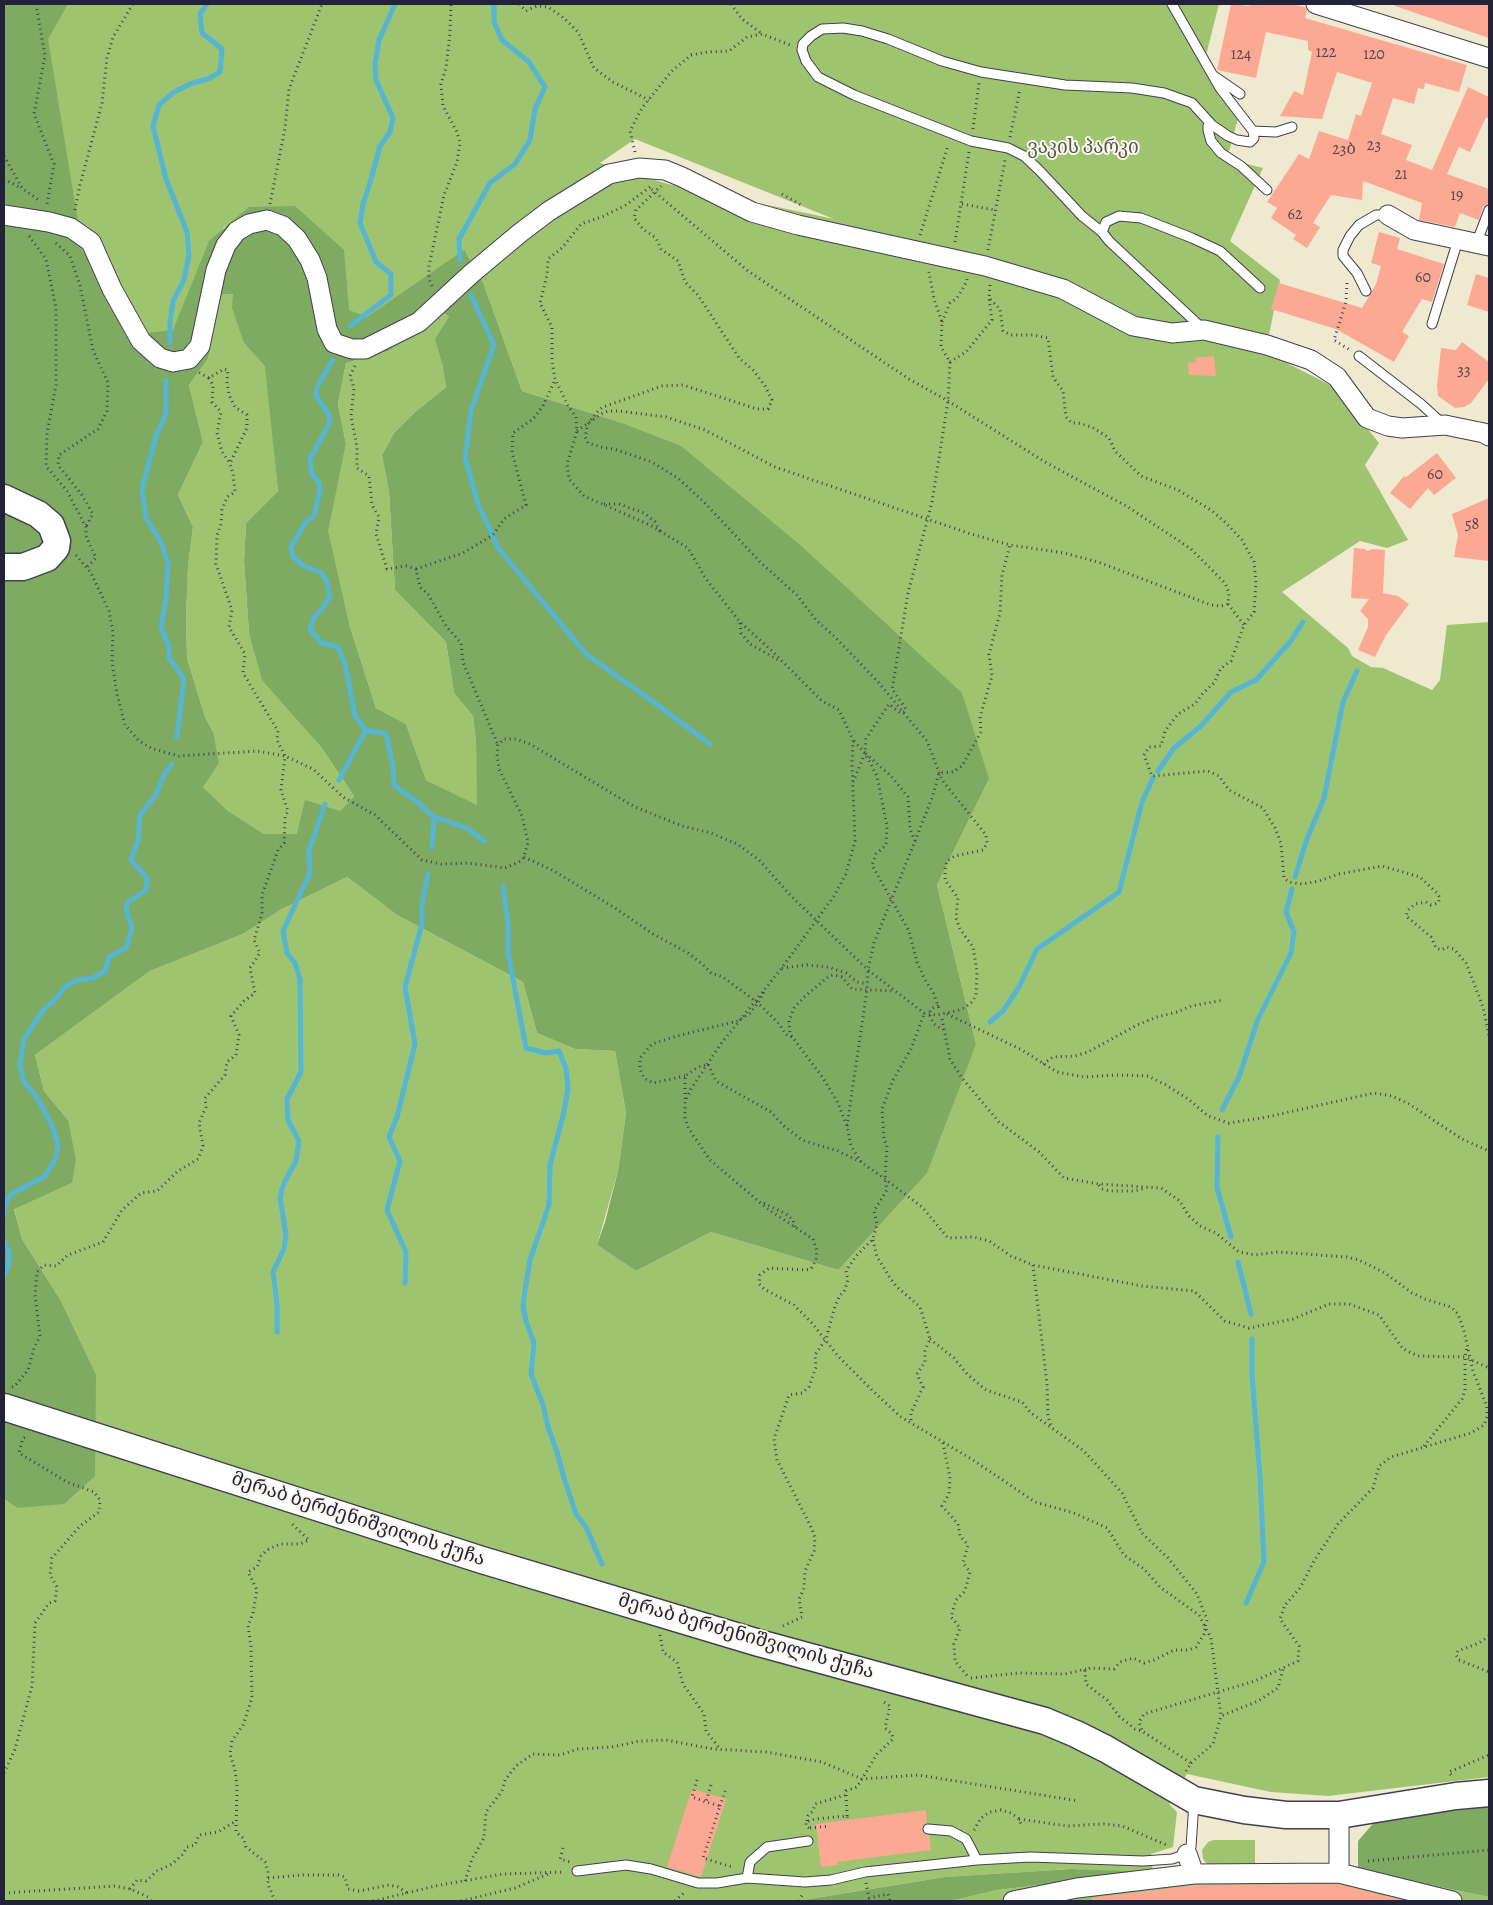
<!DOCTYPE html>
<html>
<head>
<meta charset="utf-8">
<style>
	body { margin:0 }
	#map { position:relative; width:1493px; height:1905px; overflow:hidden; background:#efe9d0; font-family:Alegreya,serif }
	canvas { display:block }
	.frame { position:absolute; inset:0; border:5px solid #22223b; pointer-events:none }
</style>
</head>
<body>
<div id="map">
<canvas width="1493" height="1905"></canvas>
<div class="frame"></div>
</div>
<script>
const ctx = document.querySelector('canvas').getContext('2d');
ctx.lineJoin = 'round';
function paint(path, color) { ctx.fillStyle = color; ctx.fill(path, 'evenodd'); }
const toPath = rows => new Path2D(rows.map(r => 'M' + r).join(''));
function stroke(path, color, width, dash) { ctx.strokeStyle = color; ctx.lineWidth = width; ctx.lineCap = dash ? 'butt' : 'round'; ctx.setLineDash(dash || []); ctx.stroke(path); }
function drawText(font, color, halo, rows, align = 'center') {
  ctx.font = font + ' Alegreya,"Noto Serif Georgian",serif'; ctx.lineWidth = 4; ctx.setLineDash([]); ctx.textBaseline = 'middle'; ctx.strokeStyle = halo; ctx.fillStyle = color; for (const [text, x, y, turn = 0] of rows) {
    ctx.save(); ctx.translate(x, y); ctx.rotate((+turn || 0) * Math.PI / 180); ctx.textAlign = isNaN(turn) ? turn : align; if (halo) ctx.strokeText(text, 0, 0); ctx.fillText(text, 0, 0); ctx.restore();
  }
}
paint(toPath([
	[4,4,1219,4,1204,63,1239,115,1227,159,1263,168,1230,241,1280,280,1267,345,1271,355,1334,387,1379,443,1365,465,1408,540,1387,548,1360,541,1282,592,1348,648,1352,656,1371,667,1383,668,1432,690,1440,680,1447,625,1489,622,1489,1777,1328,1796,1271,1792,1187,1774,1169,1804,1177,1812,1173,1847,1151,1854,1153,1872,1358,1870,1489,1897,1489,1901,951,1901,997,1890,1148,1873,1071,1869,945,1877,797,1901,4,1901,4,1499,17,1508,96,1374,61,1301,22,1239,14,1208,72,1183,68,1120,44,1091,35,1055,150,971,243,934,282,909,347,877,397,915,523,982,537,1033,575,1049,615,1051,626,1113,618,1171,597,1245,636,1271,711,1232,838,1270,976,1044,937,885,989,779,622,423,522,391,484,285,353,335,284,215,224,227,147,383,4,285],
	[635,139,834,219,668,184,600,163],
	[233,294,244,343,266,365,278,491,246,523,244,561,249,633,298,720,321,747,354,796,340,811,297,834,264,834,227,810,203,787,213,732,205,717,187,658,186,618,188,567,193,527,178,495,203,442,189,385,208,359,221,295],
	[445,312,449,317,442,363,446,387,414,413,394,433,382,455,389,492,395,590,446,642,454,693,473,716,476,742,478,806,426,780,406,724,376,708,350,627,327,531,346,444,338,404,346,363,388,351],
	[1214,1840,1255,1840,1255,1865,1212,1866,1207,1864,1203,1859,1202,1850,1208,1842]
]), '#9fc46f');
paint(toPath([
	[4,4,68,4,48,39,83,252,147,333,173,330,209,241,249,207,295,206,344,250,349,310,367,317,464,250,484,285,522,391,622,423,681,446,799,544,962,693,989,779,937,885,976,1044,927,1173,838,1270,711,1232,636,1271,597,1245,605,1222,618,1171,626,1113,615,1051,575,1049,537,1033,523,982,397,915,347,877,282,909,243,934,150,971,35,1055,44,1091,68,1120,76,1160,72,1183,14,1209,22,1239,61,1301,96,1374,95,1476,64,1504,17,1508,4,1499],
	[233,294,232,308,244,343,265,366,278,491,246,523,244,561,249,633,262,680,321,747,354,796,340,811,305,800,297,834,264,834,227,810,203,787,219,763,213,732,205,717,187,658,186,618,188,567,193,527,178,495,203,442,189,385,208,359,221,295],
	[445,313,449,317,435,339,442,363,446,387,414,413,394,433,382,455,389,492,395,590,446,642,454,693,473,716,476,742,477,805,426,780,406,724,376,708,350,627,328,531,346,444,338,404,346,363,388,351],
	[1489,1807,1489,1897,1358,1870,1358,1841,1377,1819],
	[1071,1869,1153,1872,997,1890,951,1901,797,1901,945,1877]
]), '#7faa62');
stroke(toPath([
	[460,260,459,239,490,183,515,164,530,140,535,109,545,87,529,62,502,40,494,22,494,4],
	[471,295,494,345,471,411,465,457,478,504,499,549,586,654,655,703,710,744],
	[350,326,391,295,391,274,376,262,360,223,363,204,370,183,380,146,390,132,393,118,376,80,375,64,379,40,395,4],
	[170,343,170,322,173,301,184,280,189,255,187,232,166,179,153,126,159,105,174,92,190,84,210,78,220,72,222,49,202,33,200,14,207,4],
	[333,360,323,376,317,388,316,396,330,416,328,426,310,459,312,474,319,482,320,491,314,515,305,523,291,547,293,557,304,566,320,572,326,579,330,596,322,609,314,617,310,630,322,643,338,647,345,664,355,716,366,730,386,734,393,766,394,785,416,801,434,817,467,828,484,841],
	[166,380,166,413,156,436,142,489,146,518,161,542,168,563,166,599,161,627,169,647,169,658,184,679,177,737],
	[1158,771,1174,748,1201,726,1231,692,1256,680,1290,642,1303,622],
	[339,780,366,730],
	[432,847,434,817],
	[1295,877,1307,839,1324,798,1343,702,1357,671],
	[503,886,508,923,508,952,526,1048,546,1053,559,1051,566,1068,568,1088,564,1112,550,1165,549,1205,530,1260,526,1284,523,1306,526,1321,534,1343,531,1374,543,1405,548,1427,557,1452,564,1478,576,1514,586,1527,602,1564],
	[990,1022,1003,1011,1019,987,1037,949,1119,892,1142,802,1153,778],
	[1222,1110,1239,1077,1258,1019,1291,953,1294,932,1286,912,1292,889],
	[1218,1137,1217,1188,1231,1237],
	[4,1215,5,1205,10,1195,45,1176,55,1160,58,1145,53,1128,45,1112,36,1096,24,1082,20,1065,24,1039,44,1009,55,1000,65,987,77,980,93,978,105,971,109,957,126,948,132,928,126,909,128,902,146,890,147,878,131,860,138,841,140,815,155,796,165,773,172,764],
	[4,1241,9,1252,9,1263,4,1276],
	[1238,1262,1251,1314],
	[405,1283,406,1252,387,1210,400,1161,389,1137,397,1117,415,1044,405,987,422,924,422,904,428,874],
	[277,1332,277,1304,273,1272,284,1249,286,1235,280,1197,284,1183,296,1161,299,1141,288,1120,287,1099,301,1072,300,979,295,963,287,953,283,931,310,873,309,851,325,804],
	[1246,1603,1264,1562,1260,1477,1252,1375,1252,1339]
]), '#55b5d3', 5);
paint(toPath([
	[1231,4,1249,6,1249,4,1291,4,1305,7,1307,10,1305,18,1467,65,1459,92,1425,83,1424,89,1418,88,1414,104,1393,98,1381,134,1412,145,1406,160,1432,170,1468,87,1489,97,1489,119,1486,117,1470,152,1459,147,1447,174,1489,189,1489,204,1483,207,1479,220,1460,213,1455,227,1419,220,1422,203,1363,181,1362,200,1331,195,1313,223,1320,227,1307,248,1293,239,1296,235,1271,218,1277,208,1267,202,1299,154,1309,159,1319,131,1348,140,1356,114,1361,116,1372,83,1337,72,1322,119,1280,116,1294,91,1303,95,1312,52,1308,50,1308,41,1266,32,1256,78,1217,70],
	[1395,4,1489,4,1489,38,1395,6],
	[1379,232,1400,238,1397,249,1444,264,1432,302,1422,299,1402,332,1409,336,1394,362,1336,329,1271,309,1279,283,1362,308,1376,284,1381,266,1371,263],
	[1476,274,1489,278,1489,312,1467,305],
	[1462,342,1489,362,1489,379,1471,403,1464,407,1455,408,1438,396,1437,386,1441,348,1456,350],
	[1214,356,1216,376,1189,375,1188,363,1196,362,1195,358],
	[1437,453,1456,478,1434,495,1428,488,1410,509,1390,493,1404,476,1406,477],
	[1489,498,1489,561,1454,557,1458,535,1452,514],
	[1354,548,1365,549,1367,551,1372,549,1385,550,1383,593,1398,596,1409,604,1386,635,1375,657,1358,650,1368,627,1368,619,1360,611,1369,599,1351,598],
	[692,1789,726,1799,701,1877,667,1867],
	[926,1810,927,1823,923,1825,922,1829,924,1834,929,1835,931,1850,837,1862,838,1865,821,1867,816,1824],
	[1338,1884,1406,1901,1092,1901,1092,1898,1195,1885]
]), '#fca994');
const lane = toPath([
	[1172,4,1220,88,1253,131,1254,138,1250,142,1237,140,1228,136,1212,125,1192,103,1164,93,1132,88,1065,85,981,72,942,61,888,39,862,31,843,28,822,29,811,36,803,44,802,50,806,61,818,77,854,95,971,141,1008,148,1024,156,1039,170,1082,216,1102,232,1109,241,1202,328],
	[1214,76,1240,94],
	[1212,125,1208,126,1208,130,1211,141,1221,153,1241,166,1267,190],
	[1253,131,1276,132,1292,127],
	[1102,232,1106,222,1119,216,1141,218,1192,238,1220,251,1260,288],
	[1476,244,1489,210],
	[1366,291,1357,273,1343,256,1343,250,1350,236,1359,225,1376,215,1388,215],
	[1432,324,1458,240],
	[1359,356,1421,404,1442,423],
	[928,1829,951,1831,966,1839,977,1860],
	[577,1871,626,1865,651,1869,698,1883,717,1883,747,1878,805,1882,831,1880,865,1872,977,1860,1030,1857,1143,1861,1172,1859,1187,1854,1191,1847,1194,1802],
	[747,1878,750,1862,767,1847,808,1841]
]);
const street = toPath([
	[1316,4,1489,58],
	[4,215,49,222,71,228,91,242,112,289,141,341,160,358,173,362,189,359,200,346,216,270,226,245,237,231,249,224,267,220,283,226,297,239,310,260,317,278,327,329,334,343,352,349,365,349,419,322,471,274,520,233,549,211,609,174,639,168,665,170,682,177,752,212,798,225,985,266,1063,289,1133,326,1172,333,1204,330,1267,345,1311,360,1337,377,1367,418,1388,426,1402,428,1445,425,1484,433,1489,436],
	[1388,215,1414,230,1489,246],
	[1339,1815,1339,1873,1452,1901],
	[1187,1854,1194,1874],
	[1013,1901,1077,1888,1194,1874,1339,1873]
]);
const secondary = toPath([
	[4,498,38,514,51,525,57,541,56,548,47,558,23,567,4,567],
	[4,1407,482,1560,759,1643,1045,1721,1076,1734,1106,1749,1194,1800,1244,1810,1286,1815,1339,1815,1456,1796,1489,1793]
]);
stroke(lane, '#414051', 11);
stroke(street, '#414051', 21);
stroke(secondary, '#414051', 29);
stroke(toPath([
	[36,4,45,56,34,114,54,164,47,204],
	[519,4,526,11,537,6,548,7,564,18,578,32,594,68,613,82,649,100],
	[731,4,742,19,761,33],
	[973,129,979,83],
	[1010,137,1020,89],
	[635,152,630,131,642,108,671,72,691,55,708,52,729,51,747,37,762,34,790,45],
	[4,156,22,188,40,201],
	[4,179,21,188],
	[650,187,626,205,604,216,581,224,562,248,548,259,547,275,540,303,552,327,552,361,555,379,568,406,576,417,577,431,567,464,569,479,584,496,650,525,688,548,706,579,740,622,772,651,822,701,839,710,853,740,852,763,855,841,846,874,834,896,781,969,720,1045,691,1089,685,1102,685,1119,689,1129,710,1160,769,1210,813,1239,817,1251,816,1260,811,1269,805,1270,769,1268,760,1275,759,1284,764,1289,794,1305,812,1323,838,1356,876,1394,901,1417,973,1460,1035,1502,1074,1513,1107,1528,1124,1555,1144,1569,1160,1587,1199,1615,1205,1627,1204,1634,1196,1647,1189,1650,1174,1650,1154,1660,1144,1663,1133,1658,1120,1662,1114,1669,1090,1668,1085,1671,1086,1684,1107,1700,1119,1716,1135,1729,1142,1731,1191,1763,1186,1771],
	[782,194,801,205],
	[270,204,285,128,289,89,322,4],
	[962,204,995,210],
	[75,210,80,185,102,103,107,58,113,37,133,4],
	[920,235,948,146],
	[29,236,46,259,56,308,56,385,47,433,46,466,67,491,86,527,86,536,96,558,86,568],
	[955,242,969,152],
	[56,243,70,256,80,286,93,350,108,383,107,411,98,429,59,455,58,465,82,495,93,514,86,526],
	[988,250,1005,160],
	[1347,283,1346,302,1334,340,1350,350],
	[990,285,989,298,1000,309,1003,331,1011,335,1033,335,1048,338,1053,377,1063,391,1066,417,1072,423,1078,423,1092,427,1109,438,1115,451,1141,476,1178,490,1211,510,1225,522,1242,540,1254,562,1256,583,1254,612,1244,625,1231,661,1221,668,1214,683,1203,693,1195,704,1178,714,1165,731,1161,746,1149,747,1144,755,1152,776,1208,771,1219,776,1229,790,1263,808,1275,828,1281,843,1284,878,1289,882,1302,884,1319,881,1339,874,1382,866,1420,877,1437,893,1440,898,1438,903,1431,905,1426,902,1415,904,1408,910,1406,916,1431,937,1436,948,1441,950,1447,947,1454,949,1466,963,1483,1007,1489,1036],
	[432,286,429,279,429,266,444,195,457,162,460,143,457,132,443,106,441,84,446,68,450,33,451,4],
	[942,322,950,303,957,298,966,283,967,279],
	[950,362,966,352,992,320,989,299],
	[355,366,350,376,354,388,351,416,357,447,357,468,369,476,372,505,379,517,376,534,387,569,406,566,416,569,420,587,428,594,446,626,461,643,463,662,498,745],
	[209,378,213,385,212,402,221,412,217,433,222,452,230,463],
	[577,431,601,414,608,411,619,411,666,417,705,430,775,467,971,534,1010,545,1064,553,1098,562,1211,605,1221,606,1228,604,1229,593,1225,583,1191,549,1128,507,1045,462,948,401,909,379,748,271,650,188],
	[604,504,619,504,644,513,655,522,660,531],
	[76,555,91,573,109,611,113,633,112,662,117,694,125,725,139,741,153,749,179,756,257,751,285,756,313,769,343,797,375,815,422,860,441,864,468,863,505,868,521,861,524,857,528,842,522,816,499,769,497,754,498,745,504,739,516,739,530,744,633,806,682,826,711,833,737,844,759,860,791,896,868,970,924,1013,936,1015,956,1011,964,1008,972,1002,976,995,977,971,973,947,960,929,956,918,958,898,945,880,945,870,947,861,955,856,983,850,987,843,986,835,942,780,927,741,879,683,835,637,816,620,797,595,761,563,705,503,679,479,652,462,614,449,604,448,588,443,585,437,588,424,598,411,603,407,662,386,683,385,757,409,768,409,772,400,765,386,753,370,739,358,698,295,685,282,678,261,661,249,656,238,643,229,634,218,636,210,661,186],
	[416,569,463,553,493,535,504,519,526,505,512,452,513,433,533,419,543,406,555,380],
	[1228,604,1244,625],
	[740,623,741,633,750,644,780,661],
	[854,741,865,753,877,776,887,826,886,845,876,854,872,865,909,931,917,962,924,978,933,992,940,1011],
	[853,782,865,753,866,739,879,719,889,704,900,713,904,712,906,709,892,689,894,678,908,593,932,502,948,401,950,362,941,347,942,322,934,299,929,272],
	[915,841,932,798,939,773,953,772,962,766,981,732,980,717,992,676,989,654,1000,613,1002,575,1010,545],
	[524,857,554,871,615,908,653,934,688,953,701,963,711,973,723,977,758,1003,780,1025,785,1034,792,1037],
	[782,968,807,965,828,967,846,973,857,982,867,984],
	[938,1005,931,1009,929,1014,934,1024,943,1030],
	[947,1014,1022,1050,1057,1072,1084,1077,1116,1075,1148,1076,1166,1085,1188,1099,1208,1116,1229,1123,1262,1118,1374,1093,1392,1096,1409,1104,1462,1139,1489,1151],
	[942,1019,950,1059,962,1078,999,1122,1039,1152,1064,1178,1099,1184,1161,1188,1180,1201,1188,1215,1200,1226,1216,1233,1239,1252,1255,1255,1278,1252,1347,1257,1359,1260,1385,1273,1412,1293,1425,1299,1451,1307,1458,1314,1464,1331,1473,1371,1487,1407,1487,1417,1484,1425,1471,1433,1391,1457,1379,1466,1373,1488,1338,1524,1314,1561,1300,1588,1285,1605,1280,1619,1299,1646,1298,1661,1255,1681,1144,1714,1139,1722,1142,1731],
	[1043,1064,1053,1057,1075,1056,1088,1052,1137,1025,1157,1017,1177,1012,1191,1006,1224,1000],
	[685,1076,653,1083,644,1078,640,1069,640,1058,652,1044,677,1036,738,1021,750,1013,758,1003,764,992],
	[685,1099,685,1076,698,1067,708,1064,716,1081,771,1112,784,1126,802,1140,838,1151,861,1162,885,1179,922,1207,948,1238,973,1237,989,1241,1011,1256,1033,1265,1142,1286,1194,1291,1225,1321,1249,1328,1293,1319,1329,1304,1349,1304,1379,1315,1403,1349,1418,1356,1465,1357,1489,1368],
	[847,1126,867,990,868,970,874,943,915,841,910,829,908,797,891,776,865,753],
	[861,1162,851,1146,847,1126,838,1103,823,1078,790,1034,789,1021,794,1008,803,998,829,976,834,975,842,977,852,989,894,991],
	[1099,1185,1102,1189,1110,1191,1135,1191,1145,1188],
	[764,1203,786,1214,793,1220,795,1227],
	[873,1240,877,1257,890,1278,896,1286,920,1307,930,1339,925,1351,925,1362,917,1374,923,1387,911,1413,911,1424],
	[1033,1265,1047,1384,1048,1417,1051,1425],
	[930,1339,954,1358,967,1374,986,1390,1022,1402,1031,1413,1084,1451,1122,1493,1142,1533,1168,1558,1197,1594,1207,1620,1205,1627,1211,1638,1221,1716],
	[12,1387,15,1386,28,1370,34,1348,40,1336,35,1295,37,1272,44,1265,56,1266,68,1255,103,1242,122,1210,141,1193,157,1191,178,1171,198,1159,203,1146,199,1123,206,1107,205,1098,225,1075,227,1062,236,1055,239,1035,231,1016,244,1001,255,993,250,968,260,953,254,940,262,914,262,895,278,850,284,843,285,817,288,811,281,790,285,756,277,740,278,731,243,673,245,654,229,627,232,610,216,564,217,535,221,524,222,510,227,497,235,492,233,474,230,463,247,428,247,415,235,407,229,395,227,382,228,370,224,369,209,378,198,372],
	[943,1443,950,1477,949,1494,942,1506,958,1524,960,1536,968,1545,963,1563,970,1572,965,1591,956,1600,951,1617,960,1628,954,1644,955,1661,969,1678],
	[1424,1446,1462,1399,1465,1390,1465,1357,1467,1346],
	[783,1626,802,1617,799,1599,804,1588,805,1571,814,1551,815,1538,812,1529,777,1460,774,1439,789,1395,802,1393,809,1387,816,1367,815,1355,826,1339,835,1306,840,1295,844,1292,848,1280,846,1271,856,1256,873,1239,877,1224,874,1211,887,1190,885,1179,887,1145,884,1140,882,1109,893,1080,911,1049,924,1014],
	[660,1635,663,1652,677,1662,683,1684,704,1714,706,1731,720,1749],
	[1489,1636,1479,1643,1458,1651,1456,1655,1459,1660,1489,1672],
	[971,1678,1018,1673,1065,1674,1086,1669],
	[1191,1763,1213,1744,1221,1716,1258,1701,1278,1688,1283,1669],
	[4,1773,15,1749,32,1686,35,1623,49,1603,55,1601,57,1587,50,1575,52,1558,80,1526,99,1512,100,1500,94,1492,67,1482,19,1453,23,1438,26,1437],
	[1451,1775,1449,1772,1489,1755],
	[697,1780,692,1797,706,1802],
	[711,1785,706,1802,720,1806,703,1858,732,1867],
	[720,1806,726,1789],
	[847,1816,846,1791,857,1787,877,1754,893,1739,892,1734,885,1728,890,1706,881,1700],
	[1019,1819,1067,1826,1104,1824,1122,1826,1169,1846],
	[807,1821,808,1816,813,1811,815,1804,845,1795],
	[809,1828,806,1826,806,1822,815,1819,847,1816,848,1820],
	[810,1828,830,1826],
	[974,1830,981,1818,990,1812,1001,1810,1011,1813,1019,1819,1022,1826],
	[563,1848,560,1859,570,1862],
	[1368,1861,1489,1850],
	[268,1878,303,1875,338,1875,345,1877,348,1889,359,1891,389,1885,398,1887,407,1893],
	[465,1881,472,1859,484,1838,486,1812,502,1791,505,1780,516,1766,533,1754,560,1755,578,1749,612,1747,640,1741,666,1740,713,1749,766,1752,822,1762,862,1779,918,1775,1079,1801],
	[866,1883,869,1898,888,1894,890,1901],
	[130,1889,137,1880,146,1881,157,1871,172,1864,183,1854,187,1847,195,1845,199,1835,218,1832,236,1821],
	[4,1893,115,1886,130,1889,148,1897,151,1901],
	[275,1901,268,1884,268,1871,265,1862,246,1847,244,1839,236,1832,237,1786,235,1770,230,1754,232,1741,243,1725,252,1698,251,1646,248,1626,253,1613,257,1590,248,1572,257,1567,261,1556,267,1550,280,1544,300,1544,309,1540,290,1522],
	[373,1901,440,1885,503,1874,565,1872],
	[461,1901,515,1888,548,1874],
	[675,1901,685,1892],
	[799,1901,803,1893]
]), '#414051', 3, [1, 4]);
stroke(lane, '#fff', 9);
stroke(street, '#fff', 19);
stroke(secondary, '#fff', 26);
drawText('16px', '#584451', null, [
	["122",1326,53],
	["124",1241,55],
	["120",1374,55],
	["23",1374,146],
	["23ბ",1344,150],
	["21",1401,175],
	["19",1457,196],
	["62",1295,215],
	["60",1423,278],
	["33",1464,371],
	["60",1435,475],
	["58",1472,525]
]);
drawText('19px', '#4e5b4d', '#fbf7ec', [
	["ვაკის პარკი",1083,148]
]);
drawText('19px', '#22223b', '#fbf7ec', [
	["მერაბ ბერძენიშვილის ქუჩა",358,1520,18],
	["მერაბ ბერძენიშვილის ქუჩა",746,1637,16]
]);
</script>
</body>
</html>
